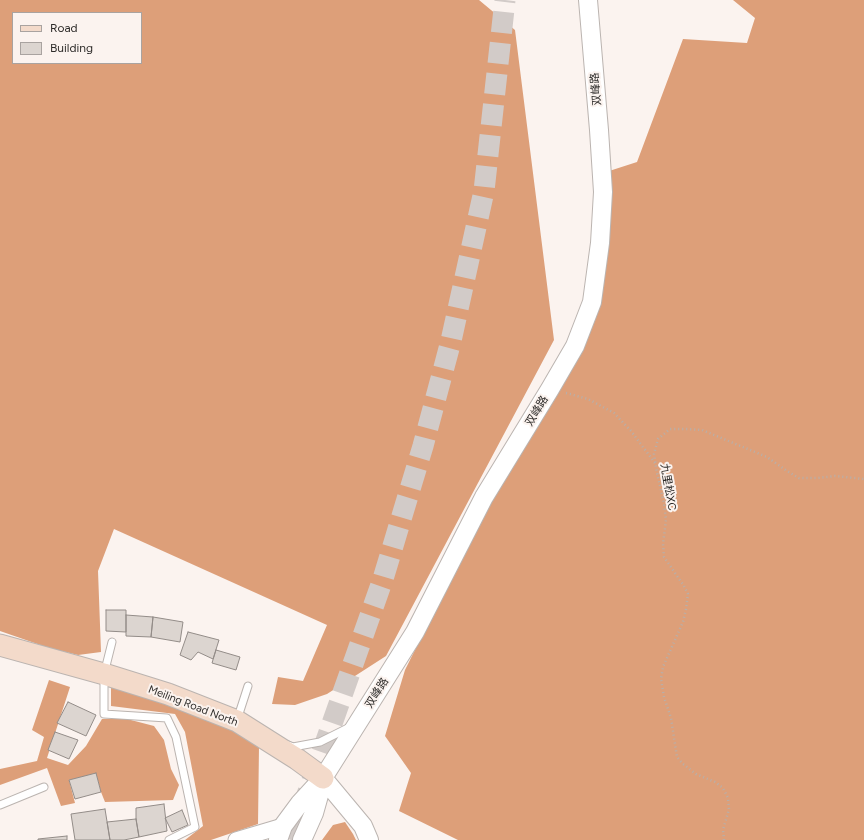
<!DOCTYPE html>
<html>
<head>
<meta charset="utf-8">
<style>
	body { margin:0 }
	#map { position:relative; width:864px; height:840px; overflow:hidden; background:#fbf3ef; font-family:Figtree,sans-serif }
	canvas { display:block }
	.legend { position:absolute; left:12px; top:12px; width:130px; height:52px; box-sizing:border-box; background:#fbf3ef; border:1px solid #a9a3a0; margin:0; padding:5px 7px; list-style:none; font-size:12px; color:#2e2c2a }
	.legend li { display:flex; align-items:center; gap:8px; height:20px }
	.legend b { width:20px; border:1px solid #a9a3a0 }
</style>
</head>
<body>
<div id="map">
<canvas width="864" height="840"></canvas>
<ul class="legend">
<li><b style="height:5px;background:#f3daca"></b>Road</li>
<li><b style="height:11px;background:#dcd5d0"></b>Building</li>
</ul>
</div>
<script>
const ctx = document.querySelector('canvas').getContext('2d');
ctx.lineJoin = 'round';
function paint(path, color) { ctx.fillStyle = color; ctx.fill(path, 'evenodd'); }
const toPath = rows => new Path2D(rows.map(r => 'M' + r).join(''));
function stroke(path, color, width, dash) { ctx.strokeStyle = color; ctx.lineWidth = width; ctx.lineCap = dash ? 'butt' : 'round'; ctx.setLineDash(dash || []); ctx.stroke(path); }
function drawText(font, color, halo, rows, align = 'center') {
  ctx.font = font + ' Figtree,"Noto Sans SC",sans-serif'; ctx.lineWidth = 4; ctx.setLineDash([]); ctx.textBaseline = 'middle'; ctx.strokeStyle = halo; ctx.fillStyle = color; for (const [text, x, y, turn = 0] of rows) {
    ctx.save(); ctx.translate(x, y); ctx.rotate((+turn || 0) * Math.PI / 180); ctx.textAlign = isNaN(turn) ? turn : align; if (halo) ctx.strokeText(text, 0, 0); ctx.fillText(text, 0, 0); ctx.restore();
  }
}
paint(toPath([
	[0,0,479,0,515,30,554,340,386,656,327,694,295,705,272,704,278,677,303,681,327,625,114,529,98,571,101,652,78,655,49,648,0,631],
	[13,13,141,13,141,63,13,63],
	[733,0,864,0,864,840,458,840,399,811,411,773,385,736,405,670,484,511,573,361,600,237,603,173,637,162,683,39,747,43,755,18],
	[49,680,70,687,47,758,68,765,86,746,102,719,127,719,154,726,164,740,171,769,179,785,173,800,105,802,101,792,96,774,69,780,75,803,61,806,47,768,0,785,0,769,37,761,44,737,32,730],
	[111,683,232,727,259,746,258,824,211,840,185,840,203,826,185,732,175,714,111,706],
	[345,822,353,834,356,840,322,840,333,825]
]), '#dd9f79');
const building = toPath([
	[106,610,126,610,126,632,106,631,106,610],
	[126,615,153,617,151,637,126,636,126,615],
	[153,617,183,622,180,642,151,637,153,617],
	[188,632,219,640,213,659,198,652,191,660,180,655,188,632],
	[216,650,240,657,236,670,212,663,216,650],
	[68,702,96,715,86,736,57,723,68,702],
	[55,732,78,740,69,759,48,750,55,732],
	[96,773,101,792,75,799,69,780,96,773],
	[164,804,167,831,139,837,136,819,136,808,164,804],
	[105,809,110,840,75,840,71,814,105,809],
	[182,810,188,825,172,832,165,818,182,810],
	[136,819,139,837,124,840,110,840,107,822,136,819],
	[67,836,67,840,38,840,38,839,67,836]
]);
paint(building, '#dcd5d0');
stroke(building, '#938c88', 1);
stroke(toPath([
	[291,840,383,579,423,446,451,341,484,191,505,0]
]), '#d2cbc8', 21, [21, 10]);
const service = toPath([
	[112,642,104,674,104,714,167,718,176,737,195,827,169,840],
	[237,720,248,686],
	[288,745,293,747,320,742,350,727],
	[0,805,44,787]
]);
const minor = toPath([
	[236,840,283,826]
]);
const tertiary = toPath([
	[323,778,363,826,369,840],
	[278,840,283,826,300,803,323,778,415,632,484,497,550,389,575,346,592,302,600,243,603,192,599,130,588,0],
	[302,840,314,813,323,781]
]);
const secondary = toPath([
	[0,645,104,674,168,694,237,721,297,759,323,778]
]);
stroke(service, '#bbb4b0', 9);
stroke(minor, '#bbb4b0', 17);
stroke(tertiary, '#bbb4b0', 20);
stroke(secondary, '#bbb4b0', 23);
stroke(toPath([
	[566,393,588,399,614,413,631,431,655,463],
	[724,840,723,830,729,809,728,798,723,788,715,782,696,774,683,764,677,757,671,718,664,697,661,679,663,667,683,622,686,609,688,594,684,586,664,557,663,544,666,520,664,503,657,473,654,454,658,439,670,429,687,429,702,430,767,457,787,471,799,478,818,478,835,476,864,479]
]), '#b6b0ac', 2.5, [1, 3]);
stroke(service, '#fff', 7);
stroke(minor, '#fff', 15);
stroke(tertiary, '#fff', 18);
stroke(secondary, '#f3daca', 21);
drawText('11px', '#2e2c2a', '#fbf3ef', [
	["双峰路",596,89,-95],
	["双峰路",537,411,-59],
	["九里松XC",668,487,80],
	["双峰路",377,693,-58],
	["Meiling Road North",193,706,21]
]);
</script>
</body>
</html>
